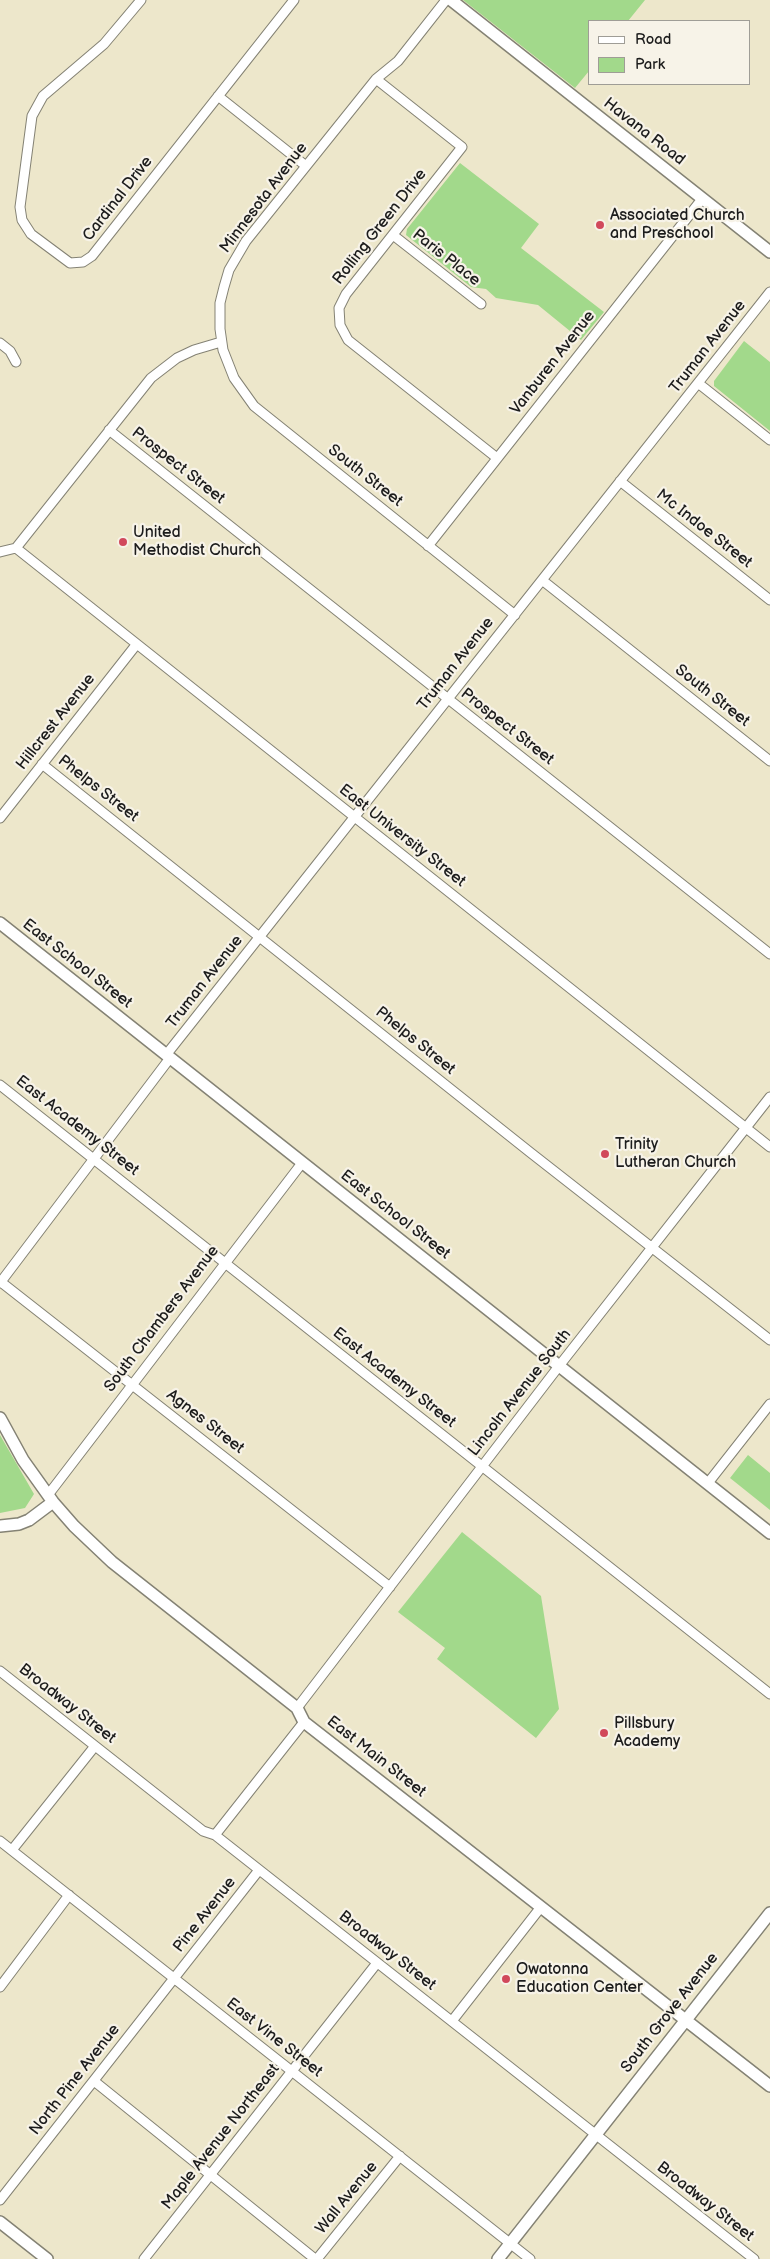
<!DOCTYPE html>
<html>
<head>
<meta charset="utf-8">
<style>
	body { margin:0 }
	#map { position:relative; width:770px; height:2259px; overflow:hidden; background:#ede7cb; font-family:"Balsamiq Sans",sans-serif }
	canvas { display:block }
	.legend { position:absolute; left:588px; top:20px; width:162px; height:65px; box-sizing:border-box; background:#f7f3e8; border:1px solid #9f9d96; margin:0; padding:6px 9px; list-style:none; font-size:15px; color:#1c1c1c }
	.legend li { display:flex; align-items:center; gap:10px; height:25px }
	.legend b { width:25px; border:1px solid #9f9d96 }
</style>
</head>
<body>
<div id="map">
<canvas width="770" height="2259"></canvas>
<ul class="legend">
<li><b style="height:6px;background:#fff"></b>Road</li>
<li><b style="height:14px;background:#a2d98b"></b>Park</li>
</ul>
</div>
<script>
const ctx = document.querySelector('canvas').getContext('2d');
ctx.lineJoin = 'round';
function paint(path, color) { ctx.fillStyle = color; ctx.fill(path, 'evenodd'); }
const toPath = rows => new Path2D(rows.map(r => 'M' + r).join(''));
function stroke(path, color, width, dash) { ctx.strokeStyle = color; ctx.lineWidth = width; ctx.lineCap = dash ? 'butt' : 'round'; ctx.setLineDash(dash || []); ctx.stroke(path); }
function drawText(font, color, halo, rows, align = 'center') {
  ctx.font = font + ' "Balsamiq Sans",sans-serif'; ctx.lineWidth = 4.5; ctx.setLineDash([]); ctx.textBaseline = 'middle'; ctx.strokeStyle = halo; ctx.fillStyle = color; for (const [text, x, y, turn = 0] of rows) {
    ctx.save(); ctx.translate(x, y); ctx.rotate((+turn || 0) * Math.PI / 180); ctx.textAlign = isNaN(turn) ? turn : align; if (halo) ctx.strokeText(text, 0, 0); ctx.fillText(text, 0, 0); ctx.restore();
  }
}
paint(toPath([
	[463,0,645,0,628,21,589,21,589,71,575,88],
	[460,163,539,224,521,248,604,312,581,340,538,305,496,298,486,289,471,287,406,235,407,229],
	[744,341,770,362,770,431,714,386,714,381],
	[0,1435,34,1494,25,1508,0,1513],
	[748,1455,770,1473,770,1510,730,1478],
	[462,1532,541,1596,559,1709,536,1738,437,1659,445,1648,398,1612]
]), '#a2d98b');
const street = toPath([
	[141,0,104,44,43,96,32,116,20,207,22,220,31,234,70,263,83,262,92,256,294,0],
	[446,0,398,61,376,79,246,241,229,270,224,287,220,303,220,329,223,350,234,378,254,406,515,615],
	[376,79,462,147,346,294,339,308,340,325,348,340,497,458],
	[218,96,306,166],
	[393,235,481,304],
	[0,343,10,351,16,362],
	[698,383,770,440],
	[109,430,770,954],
	[620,481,770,600],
	[428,546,702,199],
	[16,548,770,1147],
	[16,548,151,378,177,358,194,350,221,342],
	[0,552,16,548],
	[542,580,770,761],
	[42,764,531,1153,770,1340],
	[0,818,136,645],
	[166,1055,770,292],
	[0,1085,770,1694],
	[1,1282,390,1587],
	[0,1283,170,1058],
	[708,1483,770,1404],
	[48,1495,302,1163],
	[0,1671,203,1831,215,1835,754,2259],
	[297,1708,559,1366,770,1097],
	[215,1835,304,1722],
	[0,1841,530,2259],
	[12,1850,95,1746],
	[0,1987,69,1895],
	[452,2021,541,1907],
	[94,2081,315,2259],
	[0,2200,259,1870],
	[144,2259,377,1963],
	[317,2259,400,2156]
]);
const secondary = toPath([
	[451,0,770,252],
	[0,923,770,1533],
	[0,1418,23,1460,53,1502,74,1526,112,1562,297,1708,304,1722,770,2086],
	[0,1526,19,1524,29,1520,53,1502],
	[0,2222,47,2259],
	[498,2259,770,1913]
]);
stroke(street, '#848274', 11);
stroke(secondary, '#848274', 14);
stroke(street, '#fff', 9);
stroke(secondary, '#fff', 11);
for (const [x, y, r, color] of [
	[600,225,5,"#d1495b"],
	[123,542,5,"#d1495b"],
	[605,1154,5,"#d1495b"],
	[604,1733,5,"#d1495b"],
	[506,1979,5,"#d1495b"]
]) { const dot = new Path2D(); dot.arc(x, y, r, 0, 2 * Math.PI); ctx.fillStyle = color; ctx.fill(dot); stroke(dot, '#f7f3e8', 2); }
drawText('16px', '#1c1c1c', '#f7f3e8', [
	["Havana Road",644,132,38],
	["Minnesota Avenue",264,198,-53],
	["Cardinal Drive",118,199,-52],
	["Rolling Green Drive",380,227,-52],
	["Paris Place",446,258,38],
	["Truman Avenue",708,347,-52],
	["Vanburen Avenue",553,363,-52],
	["Prospect Street",178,466,38],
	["South Street",365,476,38],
	["Mc Indoe Street",704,529,38],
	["Truman Avenue",456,664,-52],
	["South Street",712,696,38],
	["Hillcrest Avenue",56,722,-52],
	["Prospect Street",507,727,38],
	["Phelps Street",98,789,38],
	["East University Street",402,836,38],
	["East School Street",77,964,38],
	["Truman Avenue",205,982,-52],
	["Phelps Street",415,1041,39],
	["East Academy Street",77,1126,38],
	["East School Street",395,1215,38],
	["South Chambers Avenue",162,1319,-53],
	["East Academy Street",394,1378,38],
	["Lincoln Avenue South",520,1393,-52],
	["Agnes Street",205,1422,38],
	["Broadway Street",67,1704,38],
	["East Main Street",376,1757,38],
	["Pine Avenue",205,1915,-52],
	["Broadway Street",387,1951,38],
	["South Grove Avenue",670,2013,-52],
	["East Vine Street",274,2038,38],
	["North Pine Avenue",75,2080,-52],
	["Maple Avenue Northeast",221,2137,-52],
	["Wall Avenue",347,2198,-51],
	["Broadway Street",705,2202,38]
]);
drawText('16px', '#1c1c1c', '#f7f3e8', [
	["Associated Church",610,216],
	["and Preschool",610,234],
	["United",133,533],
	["Methodist Church",133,551],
	["Trinity",615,1145],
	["Lutheran Church",615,1163],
	["Pillsbury",614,1724],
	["Academy",614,1742],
	["Owatonna",516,1970],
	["Education Center",516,1988]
], 'left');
</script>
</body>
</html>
